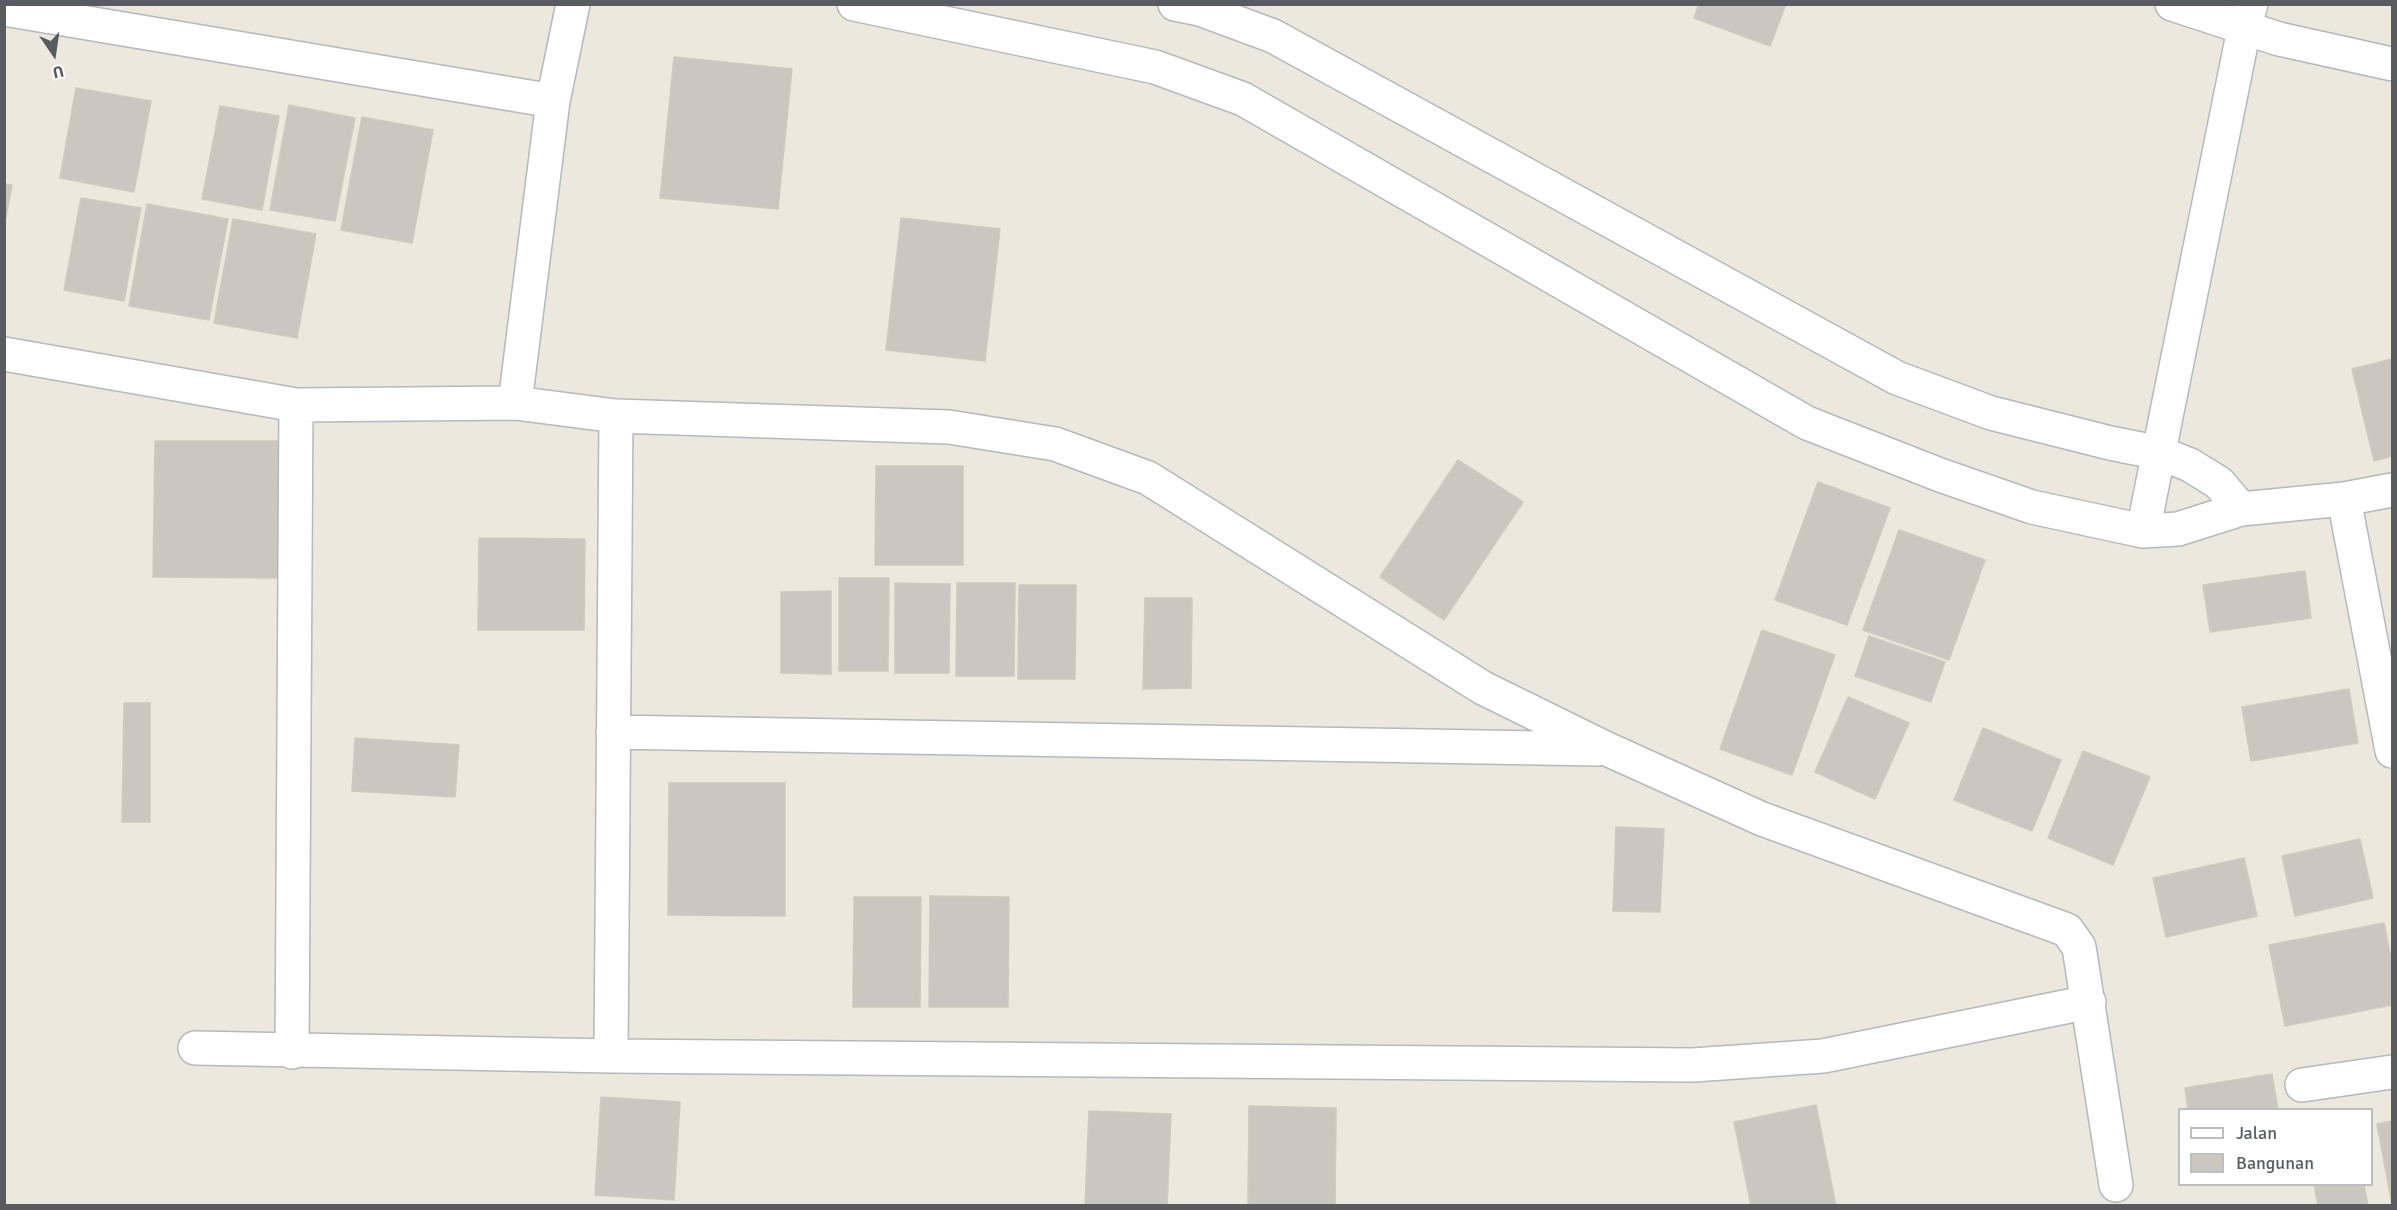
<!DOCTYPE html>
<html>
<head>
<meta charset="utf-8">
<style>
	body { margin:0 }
	#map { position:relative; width:2397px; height:1210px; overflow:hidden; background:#ece8de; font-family:Signika,sans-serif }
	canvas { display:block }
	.frame { position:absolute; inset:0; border:6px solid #585c60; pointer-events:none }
	.legend { position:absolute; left:2178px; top:1108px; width:195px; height:78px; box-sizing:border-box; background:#fff; border:2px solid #bcbebf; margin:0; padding:8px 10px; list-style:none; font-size:18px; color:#585c60 }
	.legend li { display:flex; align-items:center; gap:12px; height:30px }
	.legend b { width:30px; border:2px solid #bcbebf }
	.north { position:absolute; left:24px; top:24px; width:60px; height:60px; -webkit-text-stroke:4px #fff; paint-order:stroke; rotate:167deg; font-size:16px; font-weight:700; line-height:24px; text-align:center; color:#585c60 }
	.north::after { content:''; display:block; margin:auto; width:21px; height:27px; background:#585c60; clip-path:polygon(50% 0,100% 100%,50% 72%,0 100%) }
</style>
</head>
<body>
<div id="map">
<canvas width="2397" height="1210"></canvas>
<div class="frame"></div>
<ul class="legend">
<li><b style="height:8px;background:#fff"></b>Jalan</li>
<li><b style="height:16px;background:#cbc6c0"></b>Bangunan</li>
</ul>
<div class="north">U</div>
</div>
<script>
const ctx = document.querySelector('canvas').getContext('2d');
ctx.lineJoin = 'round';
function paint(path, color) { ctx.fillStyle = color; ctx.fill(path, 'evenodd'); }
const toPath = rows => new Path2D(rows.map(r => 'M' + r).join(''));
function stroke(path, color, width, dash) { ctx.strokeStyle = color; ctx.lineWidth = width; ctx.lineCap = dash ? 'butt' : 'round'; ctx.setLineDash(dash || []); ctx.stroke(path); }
const building = toPath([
	[1699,4,1786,4,1770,46,1694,18,1699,4],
	[674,57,792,69,778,209,660,198,674,57],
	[76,88,151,101,134,192,60,178,76,88],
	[289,105,355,118,335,221,270,210,289,105],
	[220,106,279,116,262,210,202,199,220,106],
	[362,117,433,130,412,243,341,230,362,117],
	[4,184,12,185,4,227,4,184],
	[81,198,141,208,124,301,64,290,81,198],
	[147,204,228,219,209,320,129,306,147,204],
	[901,218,1000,229,985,361,886,350,901,218],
	[233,219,316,234,297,338,214,323,233,219],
	[2392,359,2392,456,2374,461,2352,369,2392,359],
	[155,441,285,441,284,578,153,577,155,441],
	[1458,460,1523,502,1444,620,1380,577,1458,460],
	[876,466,963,466,963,565,875,565,876,466],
	[1818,482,1890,508,1847,625,1775,600,1818,482],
	[1899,530,1985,560,1949,660,1863,630,1899,530],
	[479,538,585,539,584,630,478,630,479,538],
	[2305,571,2311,618,2210,632,2203,585,2305,571],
	[839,578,889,578,888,671,839,671,839,578],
	[895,583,950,584,949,673,895,673,895,583],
	[957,583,1015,583,1014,676,956,676,957,583],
	[1019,585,1076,585,1075,679,1018,679,1019,585],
	[831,591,831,674,781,673,781,592,831,591],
	[1145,598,1192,598,1191,688,1143,689,1145,598],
	[1762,630,1835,655,1792,775,1720,749,1762,630],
	[1869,636,1945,662,1931,702,1855,676,1869,636],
	[2349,689,2358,743,2251,761,2242,707,2349,689],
	[1848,697,1909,723,1875,799,1815,772,1848,697],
	[124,703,150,703,150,822,122,822,124,703],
	[1983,728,2061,760,2032,831,1954,800,1983,728],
	[355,738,459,745,455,797,352,791,355,738],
	[2083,751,2150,777,2113,865,2048,838,2083,751],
	[669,783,785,783,785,916,668,915,669,783],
	[1616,827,1664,829,1660,912,1613,911,1616,827],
	[2360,839,2373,898,2295,916,2282,856,2360,839],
	[2244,858,2257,916,2166,937,2153,878,2244,858],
	[930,896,1009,897,1008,1007,929,1007,930,896],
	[854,897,921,897,920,1007,853,1007,854,897],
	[2384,923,2392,964,2392,1005,2285,1026,2269,945,2384,923],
	[2272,1074,2278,1110,2188,1110,2185,1088,2272,1074],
	[601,1097,680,1102,674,1200,595,1195,601,1097],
	[1816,1105,1836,1206,1751,1206,1734,1122,1816,1105],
	[1249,1106,1336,1108,1335,1206,1248,1206,1249,1106],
	[1089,1111,1171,1114,1167,1206,1085,1206,1089,1111],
	[2392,1121,2392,1205,2377,1124,2392,1121],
	[2314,1184,2364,1184,2368,1206,2318,1206,2314,1184]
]);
paint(building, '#cbc6c0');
stroke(building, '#d0c9bd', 1.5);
const minor = toPath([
	[854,4,1155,67,1243,99,1807,423,1940,475,2032,507,2143,531,2178,529,2241,509,2344,499,2392,490],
	[1175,4,1200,9,1273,36,1897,378,1991,413,2110,443,2160,453,2190,465,2219,483,2241,509],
	[4,9,553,101],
	[4,354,296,405,515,403,616,416,949,427,1055,444,1148,478,1483,688,1607,749,1762,819,2067,930,2079,947,2116,1185],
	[515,403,553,101,573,4],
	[2344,499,2392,751],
	[2143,531,2244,29,2251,4],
	[613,732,1598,749],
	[195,1048,611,1056,1693,1065,1823,1056,2089,1002],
	[292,1052,296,405],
	[611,1056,616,416],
	[2302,1085,2392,1072]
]);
const secondary = toPath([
	[2172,4,2279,39,2392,64]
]);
stroke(minor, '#b5b8bc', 36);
stroke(secondary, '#b2b7bc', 36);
stroke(minor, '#fff', 33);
stroke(secondary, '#fff', 33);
</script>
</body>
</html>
